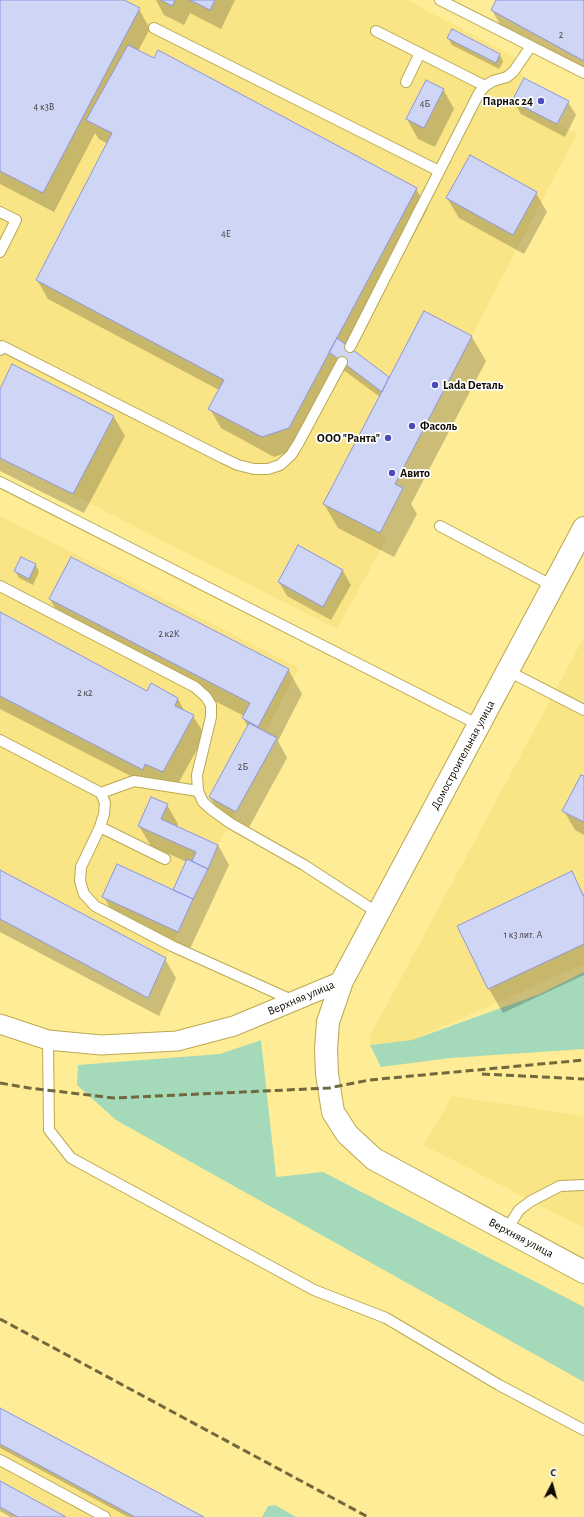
<!DOCTYPE html>
<html>
<head>
<meta charset="utf-8">
<style>
	body { margin:0 }
	#map { position:relative; width:584px; height:1517px; overflow:hidden; background:#feec96; font-family:"Alegreya Sans",sans-serif }
	canvas { display:block }
	.north { position:absolute; left:532px; top:1465px; width:40px; height:40px; -webkit-text-stroke:3px #fff; paint-order:stroke; rotate:6deg; font-size:11px; font-weight:700; line-height:16px; text-align:center; color:#100b00 }
	.north::after { content:''; display:block; margin:auto; width:14px; height:18px; background:#100b00; clip-path:polygon(50% 0,100% 100%,50% 72%,0 100%) }
</style>
</head>
<body>
<div id="map">
<canvas width="584" height="1517"></canvas>
<div class="north">С</div>
</div>
<script>
const ctx = document.querySelector('canvas').getContext('2d');
ctx.lineJoin = 'round';
function paint(path, color) { ctx.fillStyle = color; ctx.fill(path, 'evenodd'); }
const toPath = rows => new Path2D(rows.map(r => 'M' + r).join(''));
function stroke(path, color, width, dash) { ctx.strokeStyle = color; ctx.lineWidth = width; ctx.lineCap = dash ? 'butt' : 'round'; ctx.setLineDash(dash || []); ctx.stroke(path); }
function drawText(font, color, halo, rows, align = 'center') {
  ctx.font = font + ' "Alegreya Sans",sans-serif'; ctx.lineWidth = 3.5; ctx.setLineDash([]); ctx.textBaseline = 'middle'; ctx.strokeStyle = halo; ctx.fillStyle = color; for (const [text, x, y, turn = 0] of rows) {
    ctx.save(); ctx.translate(x, y); ctx.rotate((+turn || 0) * Math.PI / 180); ctx.textAlign = isNaN(turn) ? turn : align; if (halo) ctx.strokeText(text, 0, 0); ctx.fillText(text, 0, 0); ctx.restore();
  }
}
paint(toPath([
	[0,0,407,0,513,56,517,67,524,78,569,101,557,124,577,133,395,484,403,488,380,533,387,538,337,629,0,458],
	[0,516,299,668,266,731,277,738,218,845,166,958,0,919],
	[584,637,584,964,412,1040,370,1045,370,1036],
	[452,1096,584,1116,584,1228,424,1145],
	[0,1408,204,1517,18,1517,0,1507]
]), '#f9e586');
paint(toPath([
	[584,972,584,1049,450,1058,381,1067,370,1045,412,1040,540,994],
	[261,1040,276,1177,323,1172,584,1307,584,1382,116,1120,77,1085,78,1065,220,1054],
	[275,1505,296,1517,262,1517,268,1506]
]), '#a4dab9');
paint(toPath([
	[0,0,122,0,139,9,150,29,138,51,416,189,428,208,352,350,390,378,424,312,472,337,486,361,411,504,417,514,394,557,338,528,324,504,380,397,342,369,300,448,274,457,221,428,210,409,219,390,48,299,37,280,108,144,99,139,95,133,54,212,0,184],
	[156,0,235,0,221,29,190,13,184,25,164,15],
	[497,0,584,0,584,74,503,30,492,10],
	[452,30,500,55,503,62,499,69,452,45,448,38],
	[443,89,454,109,435,147,418,139,407,119],
	[513,101,568,102,576,115,565,137,521,114],
	[536,193,547,212,524,254,459,218,447,198],
	[12,366,114,417,125,436,84,513,0,471,0,391],
	[299,547,343,571,351,585,331,620,287,596,279,582],
	[36,565,39,572,33,585,19,578,15,571],
	[50,599,288,669,302,694,278,741,287,758,247,831,221,817,210,797,248,727,243,718,244,716,64,624],
	[0,614,148,692,151,685,178,699,185,712,193,716,205,735,174,791,154,788,0,709],
	[584,778,584,835,575,830,564,811],
	[167,805,178,824,177,827,218,845,229,865,189,951,115,917,104,897,173,891,187,862,151,846,139,826],
	[0,872,165,959,176,978,159,1016,0,932],
	[571,872,584,895,584,975,503,1013,489,989,458,926],
	[0,1409,201,1517,128,1517,0,1448],
	[0,1482,64,1517,10,1517,0,1511]
]), '#0003');
const building = toPath([
	[0,0,124,0,140,8,43,193,0,171,0,0],
	[161,0,175,0,172,6,161,0],
	[190,0,215,0,210,10,190,0],
	[496,0,584,0,584,61,491,10,496,0],
	[452,29,500,54,496,63,447,38,452,29],
	[128,45,154,58,158,50,417,188,289,428,262,437,208,409,224,380,36,280,112,133,86,120,128,45],
	[524,78,569,101,557,124,512,101,524,78],
	[426,80,444,89,424,128,406,119,426,80],
	[470,155,537,192,513,235,446,198,470,155],
	[424,311,472,336,395,484,403,488,380,533,323,504,424,311],
	[337,338,389,377,382,392,329,352,337,338],
	[12,364,114,416,73,494,0,458,0,389,12,364],
	[298,545,343,570,323,607,278,582,298,545],
	[21,557,36,564,29,579,14,571,21,557],
	[71,557,289,669,258,727,242,718,250,703,49,599,71,557],
	[0,612,147,691,151,683,178,698,175,706,194,715,163,772,145,764,143,770,0,696,0,612],
	[249,723,277,738,236,812,209,797,249,723],
	[581,775,584,776,584,822,562,811,581,775],
	[151,797,168,804,161,819,218,845,208,869,192,861,196,852,138,826,151,797],
	[187,859,208,869,193,899,173,890,187,859],
	[117,864,193,899,178,932,102,897,117,864],
	[0,870,166,958,148,998,0,919,0,870],
	[572,871,584,897,584,944,488,989,457,926,572,871],
	[0,1408,204,1517,135,1517,0,1444,0,1408],
	[0,1481,66,1517,18,1517,0,1507,0,1481]
]);
paint(building, '#cfd5f4');
stroke(building, '#8d96df', 1);
const lane = toPath([
	[440,0,584,73],
	[154,28,439,171],
	[376,31,485,86],
	[406,82,420,53],
	[0,212,16,220,0,252],
	[350,347,479,93,485,86,493,81,507,77,514,71,531,46],
	[0,350,2,346,223,458,238,465,254,469,268,469,280,465,291,455,298,444,342,362],
	[0,482,479,725],
	[440,526,553,586],
	[0,586,195,687,206,697,211,705,211,717,197,775,198,791,203,802,212,810,230,823,304,865,378,913],
	[508,671,584,710],
	[0,740,101,793,105,803,104,814,100,827,81,867,80,881,84,894,95,906,172,946,294,1001],
	[101,793,134,781,198,791],
	[100,827,165,859],
	[48,1040,49,1130,71,1158,314,1290,386,1318,499,1385,584,1430],
	[506,1231,519,1210,531,1201,560,1186,584,1185],
	[0,1460,105,1517]
]);
const street = toPath([
	[0,1024,48,1040,101,1045,177,1041,234,1026,342,981]
]);
const secondary = toPath([
	[584,528,342,981,328,1022,326,1049,327,1074,333,1112,347,1134,374,1159,584,1272]
]);
stroke(lane, '#baa853', 12);
stroke(street, '#baa853', 21);
stroke(secondary, '#baa853', 24);
stroke(lane, '#fff', 10);
stroke(street, '#fff', 19);
stroke(secondary, '#fff', 22);
stroke(toPath([
	[482,1074,584,1079],
	[0,1083,29,1088,114,1098,329,1088,369,1080,584,1060],
	[0,1319,368,1517]
]), '#72683e', 3, [8, 4]);
for (const [x, y, r, color] of [
	[541,101,4,"#4b4bc1"],
	[435,385,4,"#4b4bc1"],
	[412,426,4,"#4b4bc1"],
	[388,438,4,"#4b4bc1"],
	[392,473,4,"#4b4bc1"]
]) { const dot = new Path2D(); dot.arc(x, y, r, 0, 2 * Math.PI); ctx.fillStyle = color; ctx.fill(dot); stroke(dot, '#fff', 1.5); }
drawText('10px', '#403e3d', null, [
	["2",561,35],
	["4Б",425,104],
	["4 к3В",44,107],
	["4Е",226,234],
	["2 к2К",169,634],
	["2 к2",85,693],
	["2Б",243,767],
	["1 к3 лит. А",523,935]
]);
drawText('bold 12px', '#100b00', '#fff', [
	["Парнас 24",533,101,"right"],
	["Lada Dеталь",443,385],
	["Фасоль",420,426],
	["ООО \"Ранта\"",380,438,"right"],
	["Авито",400,473]
], 'left');
drawText('12px', '#100b00', '#fff', [
	["Домостроительная улица",463,755,-62],
	["Верхняя улица",301,998,-23],
	["Верхняя улица",521,1238,28]
]);
</script>
</body>
</html>
